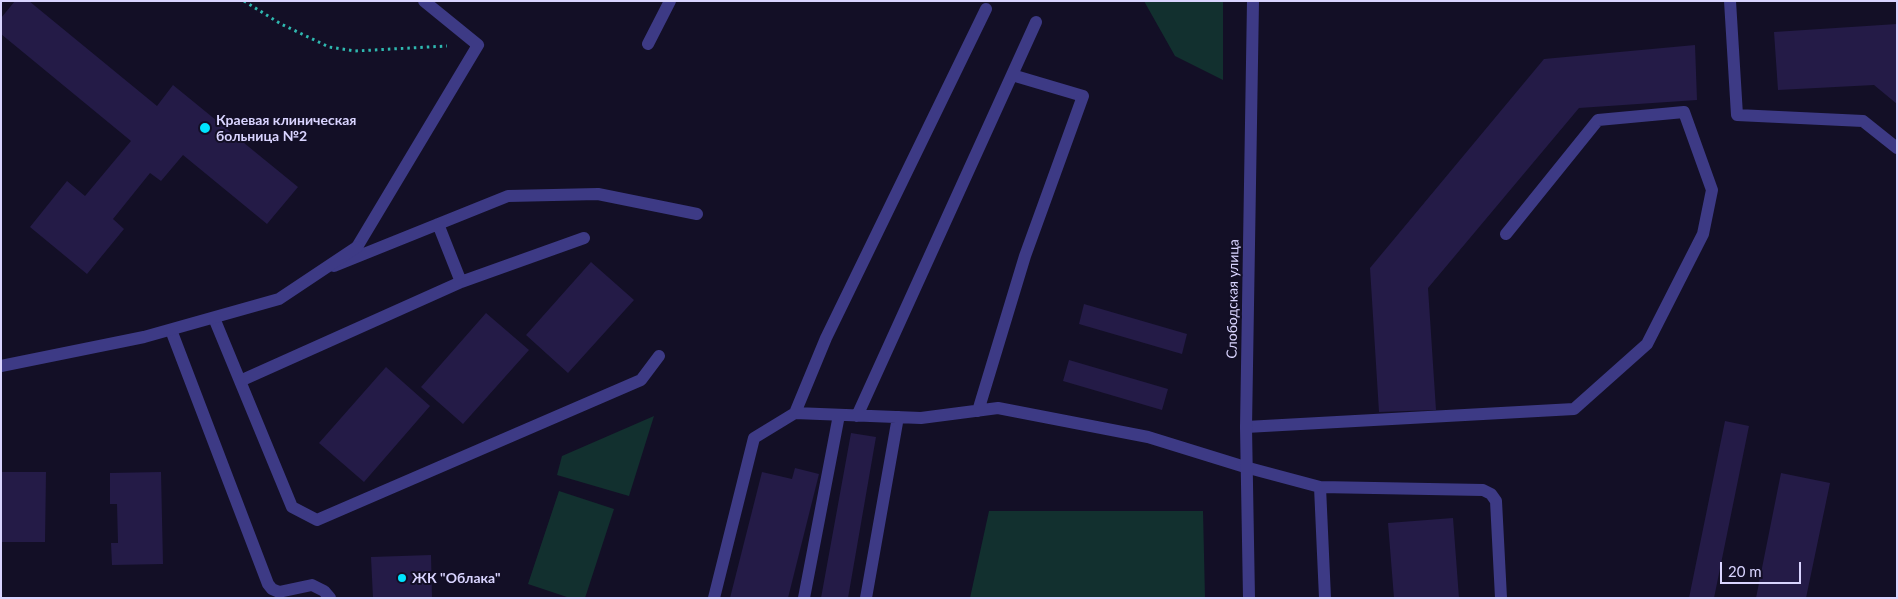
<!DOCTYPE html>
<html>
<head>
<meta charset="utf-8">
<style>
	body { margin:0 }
	#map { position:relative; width:1898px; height:599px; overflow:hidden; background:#130f26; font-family:Lato,sans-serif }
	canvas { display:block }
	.frame { position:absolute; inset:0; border:2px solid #d9d4ff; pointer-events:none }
	.scale { position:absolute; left:1720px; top:562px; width:81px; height:22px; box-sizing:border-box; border:2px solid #d9d4ff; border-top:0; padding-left:6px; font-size:15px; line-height:18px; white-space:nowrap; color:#d9d4ff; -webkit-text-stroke:4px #130f26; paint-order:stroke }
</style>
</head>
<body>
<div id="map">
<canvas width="1898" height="599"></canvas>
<div class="frame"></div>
<div class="scale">20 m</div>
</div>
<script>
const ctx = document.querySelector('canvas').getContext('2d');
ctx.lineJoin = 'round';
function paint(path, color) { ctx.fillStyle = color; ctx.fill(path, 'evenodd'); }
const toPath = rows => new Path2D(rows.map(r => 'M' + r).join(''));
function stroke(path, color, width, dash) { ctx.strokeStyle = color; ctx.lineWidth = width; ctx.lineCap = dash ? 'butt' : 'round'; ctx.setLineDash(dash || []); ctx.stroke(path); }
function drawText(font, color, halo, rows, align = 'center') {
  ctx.font = font + ' Lato,sans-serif'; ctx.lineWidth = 4; ctx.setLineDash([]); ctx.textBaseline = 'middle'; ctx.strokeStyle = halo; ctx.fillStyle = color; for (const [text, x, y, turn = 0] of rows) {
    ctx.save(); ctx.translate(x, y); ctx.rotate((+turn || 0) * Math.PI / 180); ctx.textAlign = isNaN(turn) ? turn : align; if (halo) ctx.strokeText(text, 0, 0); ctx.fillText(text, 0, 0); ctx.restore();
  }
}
paint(toPath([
	[1144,1,1223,1,1223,80,1175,56],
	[654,416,629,496,557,475,562,456],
	[559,491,614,509,585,598,570,598,528,584],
	[989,511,1203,511,1205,598,970,598]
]), '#12302f');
paint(toPath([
	[15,1,29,1,157,106,173,85,298,187,267,224,183,155,161,181,150,173,113,219,124,229,87,274,30,227,67,181,85,196,131,141,1,34,1,18],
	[1897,24,1897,104,1874,85,1778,90,1774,32],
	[1695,45,1697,100,1579,108,1428,288,1436,410,1379,412,1370,268,1544,59],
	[591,262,634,300,568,373,526,335],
	[1084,304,1187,334,1182,354,1079,324],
	[486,313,529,350,463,424,421,387],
	[1069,360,1168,389,1162,410,1063,381],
	[386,367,430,406,364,482,319,443],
	[1725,421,1749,426,1714,598,1689,598],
	[851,433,876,437,848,598,821,598],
	[795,468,819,474,788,598,730,598,762,472,792,479],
	[1,472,46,472,45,542,1,542],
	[161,472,163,564,112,565,111,543,118,543,117,504,110,504,110,473],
	[1781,473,1830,483,1806,598,1756,598],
	[1453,518,1459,598,1394,598,1388,523],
	[431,555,432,598,373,598,371,557]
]), '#241b47');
stroke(toPath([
	[244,1,281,24,329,47,355,51,447,46]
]), '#2fb8b0', 3, [2.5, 4]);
stroke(toPath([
	[1730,1,1737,115,1863,121,1897,148],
	[357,247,478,45,424,1],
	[334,266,508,196,598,194,697,214],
	[461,282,584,238],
	[214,318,292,507,317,520,641,380,659,356],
	[171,330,268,584,272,589,279,592,312,585,324,591,330,598],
	[240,381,461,282,438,224],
	[978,411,1025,256,1083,96,1012,75],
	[795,413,826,338,986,9],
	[857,416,1036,22],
	[1246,427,1574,409,1647,344,1703,234,1712,190,1684,112,1598,120,1506,234],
	[1320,487,1483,490,1491,494,1496,501,1501,598],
	[714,598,754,438,795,413,921,418,998,408,1148,437,1245,467,1320,487,1325,598],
	[804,598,839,415],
	[866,598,898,417]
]), '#3d3a85', 12);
stroke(toPath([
	[648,44,670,1],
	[1,366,144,337,279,299,357,247]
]), '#3d3a85', 12);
stroke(toPath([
	[1249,598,1246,427,1253,1]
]), '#3d3a85', 12);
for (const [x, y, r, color] of [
	[205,128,6,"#00e5ff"],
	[402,578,5,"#00e5ff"]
]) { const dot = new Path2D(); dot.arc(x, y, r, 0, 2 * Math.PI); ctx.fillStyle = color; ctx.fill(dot); stroke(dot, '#130f26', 2); }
drawText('bold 14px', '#d9d4ff', '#130f26', [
	["Краевая клиническая",216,120],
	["больница №2",216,136],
	["ЖК \"Облака\"",412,578]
], 'left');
drawText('14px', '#d9d4ff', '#130f26', [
	["Слободская улица",1233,299,-89]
]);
</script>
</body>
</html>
